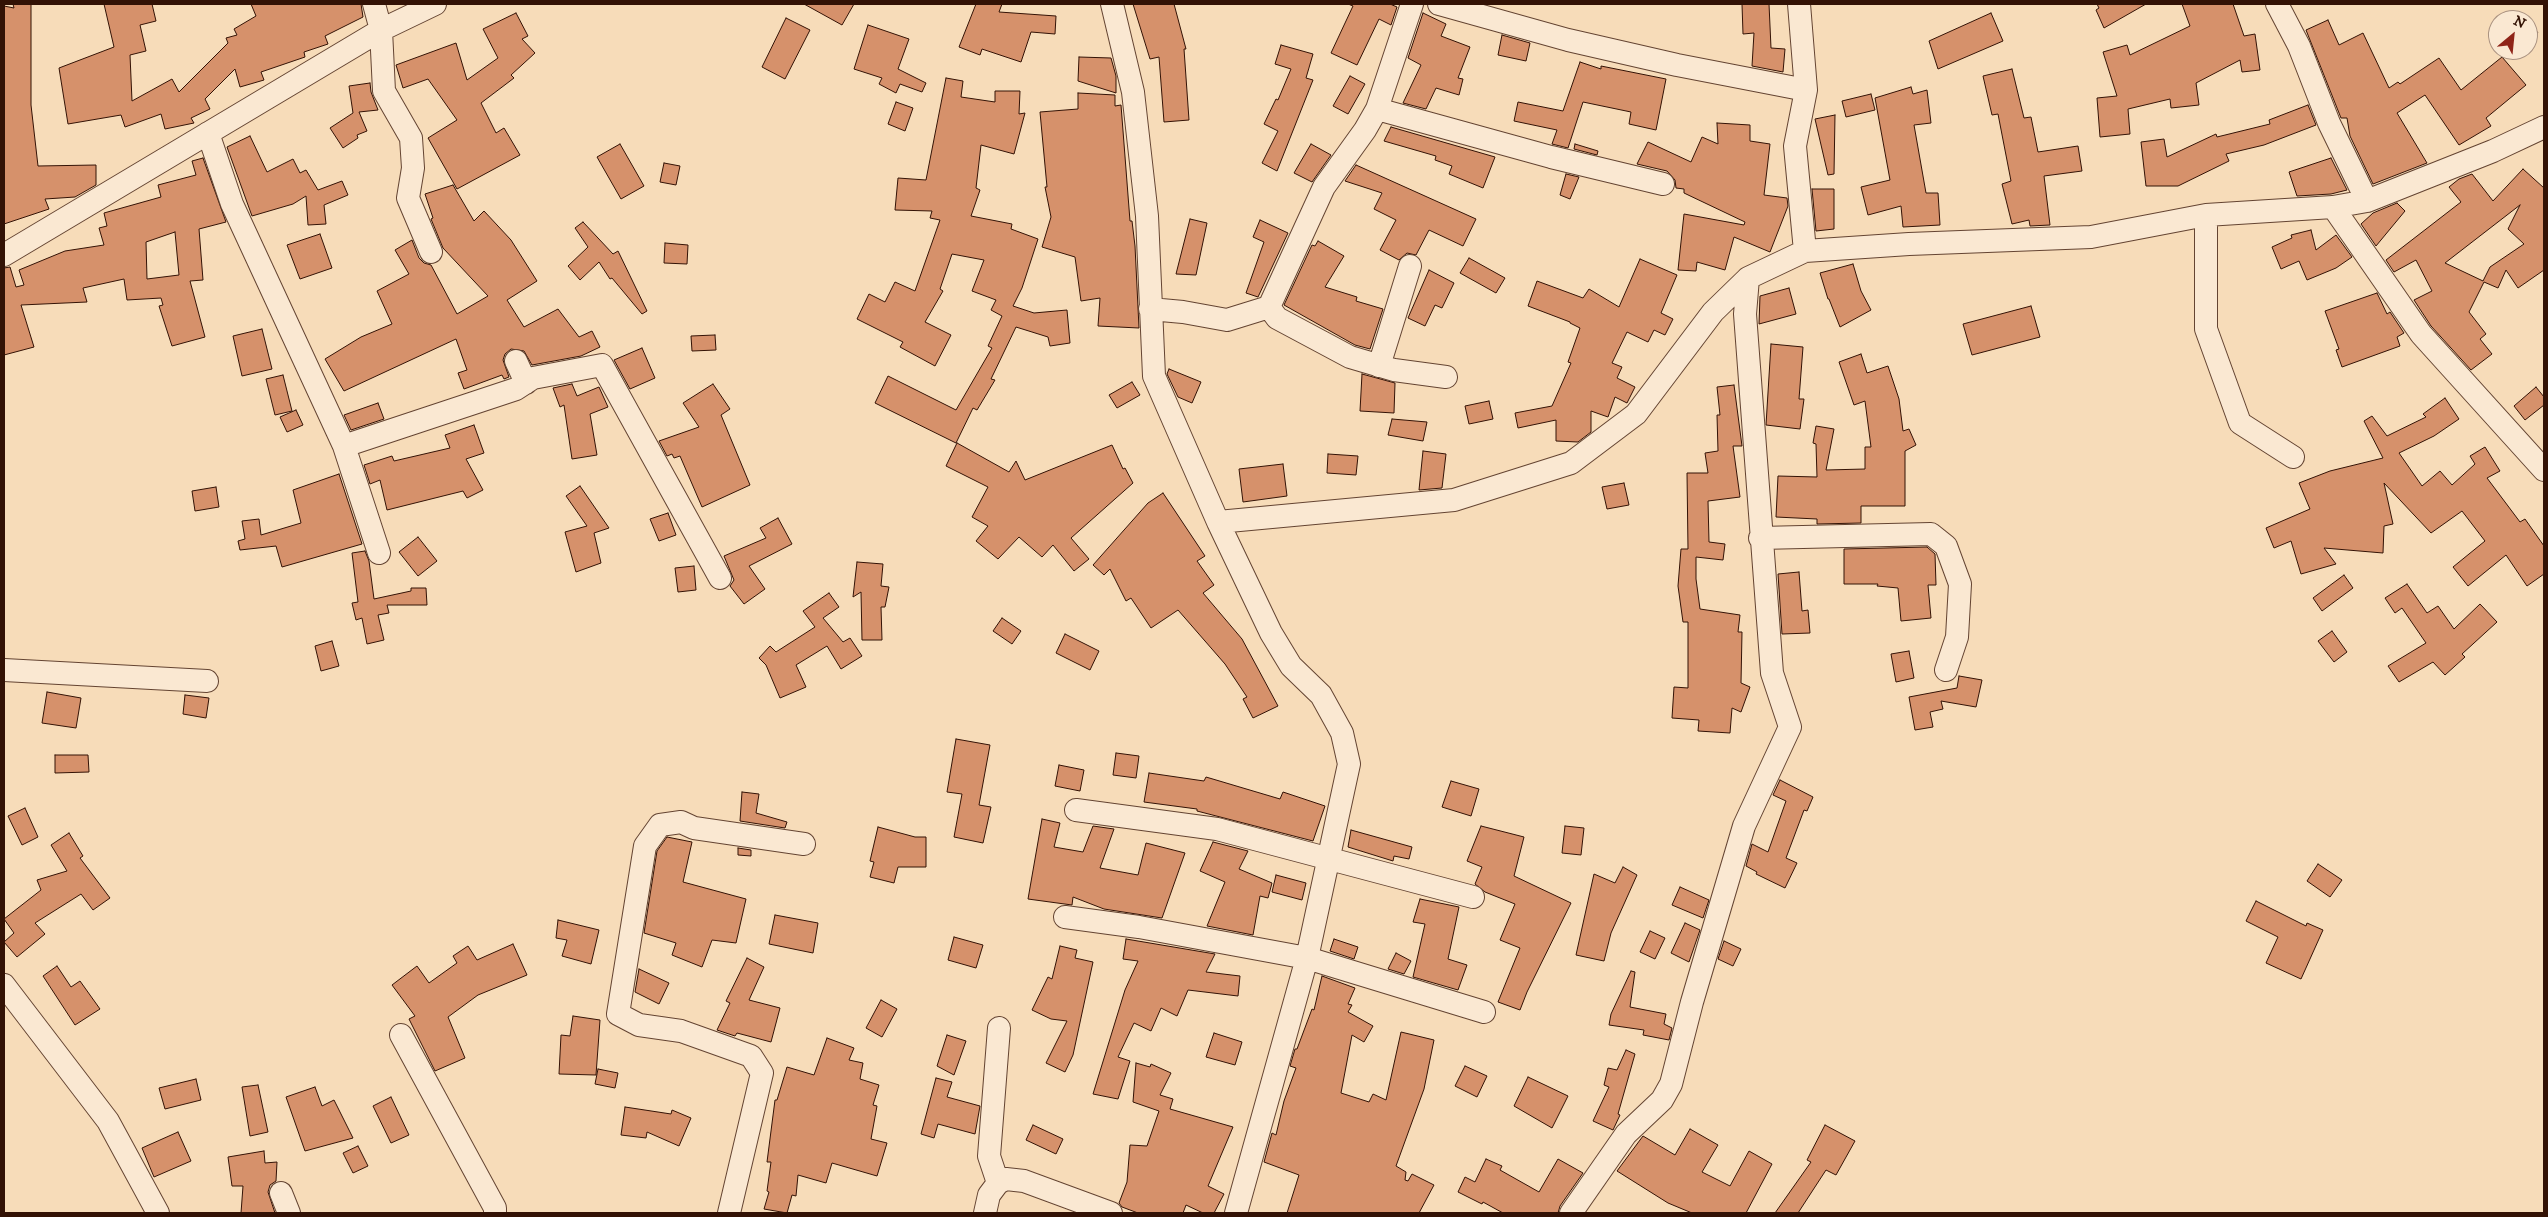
<!DOCTYPE html>
<html>
<head>
<meta charset="utf-8">
<style>
	body { margin:0 }
	#map { position:relative; width:2548px; height:1217px; overflow:hidden; background:#f7dcb9; font-family:"IM FELL DW Pica",serif }
	canvas { display:block }
	.frame { position:absolute; inset:0; border:5px solid #331205; pointer-events:none }
	.north { position:absolute; left:2488px; top:10px; width:50px; height:50px; box-sizing:border-box; background:#fae8d2; border:1px solid #aa9280; border-radius:50%; rotate:28deg; font-size:14px; font-weight:700; line-height:20px; text-align:center; color:#331205 }
	.north::after { content:''; display:block; margin:auto; width:18px; height:22px; background:#8f2418; clip-path:polygon(50% 0,100% 100%,50% 72%,0 100%) }
</style>
</head>
<body>
<div id="map">
<canvas width="2548" height="1217"></canvas>
<div class="frame"></div>
<div class="north">N</div>
</div>
<script>
const ctx = document.querySelector('canvas').getContext('2d');
ctx.lineJoin = 'round';
function paint(path, color) { ctx.fillStyle = color; ctx.fill(path, 'evenodd'); }
const toPath = rows => new Path2D(rows.map(r => 'M' + r).join(''));
function stroke(path, color, width, dash) { ctx.strokeStyle = color; ctx.lineWidth = width; ctx.lineCap = dash ? 'butt' : 'round'; ctx.setLineDash(dash || []); ctx.stroke(path); }
const building = toPath([
	[13,4,31,4,31,105,38,166,96,165,96,185,75,197,45,199,49,209,4,224,4,6,14,8,13,4],
	[104,4,152,4,156,21,140,25,146,51,130,55,132,101,172,79,179,92,228,43,226,38,237,35,234,29,256,16,251,4,361,4,363,17,325,36,328,44,304,52,305,57,261,72,264,80,240,87,235,69,205,99,210,109,191,118,194,123,165,129,161,114,125,127,121,115,68,124,59,68,114,47,104,4],
	[804,4,854,4,842,25,804,4],
	[976,4,1002,4,999,12,1056,16,1055,34,1031,32,1021,62,982,49,980,55,959,47,976,4],
	[1133,4,1174,4,1186,49,1184,49,1189,120,1164,122,1159,57,1150,59,1133,4],
	[1348,4,1390,4,1397,7,1391,25,1379,19,1357,65,1331,53,1353,6,1348,4],
	[1742,4,1769,4,1771,48,1785,49,1783,72,1752,66,1754,33,1743,34,1742,4],
	[2097,4,2146,4,2104,28,2096,10,2099,8,2097,4],
	[2182,4,2233,4,2244,36,2255,34,2260,70,2242,72,2240,60,2196,83,2199,105,2171,108,2170,99,2128,109,2130,134,2100,137,2097,98,2117,96,2103,52,2127,45,2130,55,2190,26,2182,4],
	[516,13,528,36,522,39,535,53,511,75,514,78,481,103,496,133,504,128,520,155,457,189,428,138,457,120,428,79,403,88,396,65,456,43,467,80,498,58,483,29,516,13],
	[1423,13,1446,24,1441,36,1470,47,1458,78,1463,79,1459,95,1436,88,1426,109,1403,103,1421,65,1408,58,1423,13],
	[1991,13,2003,41,1938,69,1929,41,1991,13],
	[786,18,810,30,785,79,762,67,786,18],
	[2328,20,2339,45,2363,33,2389,88,2398,82,2400,84,2439,58,2461,90,2502,57,2526,85,2486,118,2491,126,2459,145,2425,95,2397,113,2427,163,2373,184,2350,136,2347,118,2341,118,2306,30,2328,20],
	[2528,20,2538,33,2528,40,2528,20],
	[868,25,909,39,898,69,926,83,922,92,900,84,896,93,879,84,882,78,854,69,868,25],
	[1502,35,1530,43,1526,61,1498,55,1502,35],
	[1281,45,1313,54,1306,78,1313,80,1277,171,1262,163,1278,131,1264,124,1276,99,1278,100,1291,69,1275,64,1281,45],
	[1079,57,1111,58,1116,76,1116,93,1078,81,1079,57],
	[1580,62,1601,69,1601,66,1666,79,1656,130,1629,124,1631,112,1583,102,1568,148,1552,144,1557,130,1514,121,1518,102,1563,111,1580,62],
	[2012,69,2024,118,2031,117,2038,152,2078,146,2082,171,2044,176,2050,225,2030,226,2029,220,2012,224,2002,184,2011,181,1998,114,1992,115,1983,76,2012,69],
	[1350,76,1365,84,1348,114,1333,106,1350,76],
	[946,78,963,81,961,97,995,102,995,91,1020,91,1019,114,1025,113,1014,154,981,145,976,188,980,190,971,216,1012,224,1011,229,1038,239,1022,288,1013,306,1034,313,1067,310,1070,343,1050,346,1048,337,1016,327,991,379,995,380,977,410,973,408,956,443,875,403,888,376,956,410,992,348,988,346,1002,316,991,310,996,300,972,291,984,260,952,254,940,289,943,291,925,322,951,335,935,366,900,347,903,342,857,319,869,294,885,302,895,282,915,291,940,220,930,218,932,211,895,210,898,178,926,180,946,78],
	[370,83,371,92,378,110,359,112,367,131,357,135,358,138,343,148,330,128,353,113,349,86,370,83],
	[1911,87,1913,94,1927,90,1931,123,1914,125,1926,193,1938,193,1940,225,1903,227,1901,206,1868,215,1861,187,1890,180,1875,98,1911,87],
	[1078,93,1115,95,1115,106,1121,105,1130,221,1132,221,1135,246,1139,328,1098,326,1100,298,1081,301,1075,257,1042,247,1051,217,1045,187,1047,187,1040,112,1078,109,1078,93],
	[1871,94,1875,110,1846,117,1842,101,1871,94],
	[896,102,913,108,905,131,888,124,896,102],
	[2308,105,2316,125,2264,145,2226,154,2229,161,2178,186,2146,186,2141,142,2164,139,2167,157,2216,134,2217,137,2270,124,2269,120,2308,105],
	[1835,115,1834,174,1828,175,1815,119,1835,115],
	[1717,123,1750,125,1750,141,1770,144,1764,195,1787,198,1788,206,1770,252,1734,237,1725,270,1697,262,1696,271,1678,270,1684,214,1744,225,1745,222,1684,193,1684,189,1676,188,1675,180,1667,171,1637,164,1648,142,1691,162,1702,137,1718,144,1717,123],
	[1391,127,1495,157,1483,188,1449,174,1452,166,1435,160,1436,156,1384,141,1391,127],
	[250,136,267,172,293,159,300,173,306,170,318,190,342,181,348,195,324,205,326,224,308,225,306,196,293,204,252,216,227,147,250,136],
	[620,144,644,186,621,199,597,157,620,144],
	[1311,144,1331,155,1312,182,1294,173,1311,144],
	[1575,144,1598,151,1597,155,1574,149,1575,144],
	[203,158,226,222,199,229,203,280,190,281,205,337,172,346,159,306,163,305,161,298,127,300,124,279,83,288,87,302,21,305,34,347,4,355,4,268,10,267,16,287,24,285,19,270,65,251,104,245,99,228,107,226,104,213,161,197,158,185,196,175,192,161,203,158],
	[175,232,179,275,147,279,146,242,175,232],
	[2331,158,2347,190,2331,194,2297,196,2289,172,2331,158],
	[664,163,680,166,676,185,660,182,664,163],
	[1356,165,1476,219,1463,246,1429,230,1416,255,1407,253,1399,260,1380,250,1396,220,1374,209,1382,193,1345,181,1356,165],
	[2523,169,2544,188,2544,270,2518,288,2506,270,2498,288,2484,282,2469,312,2486,334,2480,339,2492,354,2471,370,2431,326,2414,300,2432,291,2416,260,2394,272,2386,260,2461,202,2449,187,2459,179,2472,174,2493,201,2523,169],
	[2520,205,2508,229,2524,244,2490,267,2483,281,2445,263,2520,205],
	[1566,174,1579,177,1570,199,1560,195,1566,174],
	[453,185,474,221,484,211,511,240,537,281,507,300,524,327,558,309,579,337,592,331,600,347,581,356,532,365,524,351,511,349,505,354,503,360,509,377,504,379,502,375,464,389,458,373,467,370,456,339,344,391,325,359,361,337,392,324,377,291,409,274,395,250,412,240,419,258,424,263,431,265,457,314,488,296,443,248,431,219,433,218,425,194,453,185],
	[1812,189,1834,189,1834,229,1816,231,1812,189],
	[2397,203,2405,211,2376,246,2361,224,2373,213,2397,203],
	[1190,219,1207,223,1196,275,1176,274,1190,219],
	[1260,220,1288,233,1258,297,1246,293,1264,242,1253,237,1260,220],
	[583,222,613,254,618,251,647,311,642,314,612,278,610,279,599,262,580,280,568,266,588,247,575,228,583,222],
	[2311,230,2316,250,2336,235,2352,257,2336,268,2307,280,2299,261,2281,269,2272,247,2292,238,2291,235,2311,230],
	[320,234,332,268,300,279,287,245,320,234],
	[1318,241,1344,256,1325,287,1357,297,1356,301,1383,309,1370,349,1355,345,1284,305,1312,245,1315,246,1318,241],
	[665,243,688,245,687,264,664,263,665,243],
	[1469,258,1505,278,1496,293,1460,273,1469,258],
	[1640,259,1677,275,1661,313,1673,319,1665,335,1654,330,1648,342,1627,332,1612,363,1622,367,1617,378,1635,387,1627,403,1615,397,1608,417,1591,411,1591,432,1578,442,1556,441,1556,420,1518,428,1515,413,1552,406,1571,363,1568,362,1580,328,1570,323,1570,322,1528,306,1537,281,1583,298,1589,289,1619,307,1640,259],
	[1853,264,1861,291,1871,310,1840,327,1829,299,1828,299,1820,273,1853,264],
	[1429,270,1454,283,1442,308,1435,305,1425,326,1408,318,1429,270],
	[1789,288,1796,314,1759,324,1760,296,1789,288],
	[2377,293,2387,314,2390,312,2404,333,2397,337,2400,346,2342,367,2336,350,2339,349,2325,311,2377,293],
	[2031,306,2040,337,1972,355,1963,324,2031,306],
	[262,329,272,369,242,376,233,336,262,329],
	[715,335,716,350,692,351,691,336,715,335],
	[1771,344,1803,347,1799,399,1804,399,1800,429,1766,425,1771,344],
	[642,348,655,378,630,389,614,360,642,348],
	[1861,354,1867,373,1888,366,1899,399,1903,431,1909,429,1916,445,1905,451,1905,506,1861,506,1861,523,1817,524,1817,519,1776,517,1778,476,1817,477,1816,444,1813,443,1816,426,1834,429,1826,470,1865,469,1865,447,1871,447,1865,401,1854,405,1839,362,1861,354],
	[1169,369,1201,382,1192,403,1178,397,1167,374,1169,369],
	[1362,374,1395,383,1394,413,1360,411,1362,374],
	[283,375,292,411,275,415,266,379,283,375],
	[1132,382,1140,395,1117,408,1109,395,1132,382],
	[572,384,577,396,599,387,608,407,590,414,597,455,572,459,564,405,560,407,553,388,572,384],
	[713,384,730,409,721,415,750,485,702,507,680,456,674,458,672,454,667,456,659,441,699,427,683,403,713,384],
	[1734,385,1742,446,1733,446,1740,497,1708,501,1709,542,1725,544,1723,560,1696,557,1696,579,1700,609,1740,615,1738,632,1742,632,1741,683,1750,687,1741,712,1732,708,1730,733,1698,731,1699,720,1672,718,1674,687,1688,688,1688,622,1683,622,1678,586,1681,549,1688,549,1687,473,1708,473,1705,453,1718,451,1717,415,1720,415,1717,387,1734,385],
	[2536,387,2544,397,2544,405,2525,420,2514,406,2536,387],
	[2445,398,2459,419,2434,436,2399,453,2422,486,2440,471,2452,485,2475,464,2470,456,2485,447,2500,471,2487,478,2520,522,2525,519,2544,546,2544,574,2527,586,2506,555,2468,586,2453,567,2485,541,2462,511,2431,533,2384,483,2393,524,2384,526,2383,553,2324,548,2336,564,2301,574,2291,541,2274,548,2266,528,2310,509,2299,483,2330,471,2383,458,2364,421,2372,416,2387,436,2426,417,2423,414,2445,398],
	[1489,401,1493,419,1469,424,1465,406,1489,401],
	[378,403,384,419,351,430,344,415,378,403],
	[296,410,303,425,287,432,280,417,296,410],
	[1392,419,1427,422,1423,441,1388,435,1392,419],
	[474,425,484,453,466,459,483,490,467,498,463,491,387,510,380,480,370,484,364,465,392,456,394,461,450,448,445,435,474,425],
	[957,443,1009,472,1016,461,1025,480,1112,445,1123,469,1125,468,1133,483,1071,538,1089,559,1074,571,1053,545,1042,557,1019,537,998,559,976,541,988,526,972,517,988,487,946,466,957,443],
	[1423,451,1446,454,1442,488,1419,490,1423,451],
	[1328,454,1358,456,1356,475,1327,473,1328,454],
	[1283,464,1287,496,1243,502,1239,469,1283,464],
	[339,474,362,544,282,567,276,546,240,550,238,541,245,539,242,521,259,519,261,535,301,523,293,490,339,474],
	[1624,483,1629,505,1607,509,1602,487,1624,483],
	[580,486,609,528,594,533,601,563,576,572,565,532,587,526,566,496,580,486],
	[216,487,219,507,195,511,192,491,216,487],
	[1163,493,1205,556,1197,561,1214,585,1203,593,1242,639,1278,706,1253,718,1243,699,1247,697,1225,664,1178,610,1151,628,1131,598,1126,601,1110,569,1104,575,1093,565,1148,503,1163,493],
	[668,513,676,535,659,541,650,519,668,513],
	[778,518,792,544,749,566,765,589,744,604,730,586,734,580,724,556,766,538,760,528,778,518],
	[418,537,437,561,418,576,399,552,418,537],
	[1927,547,1935,554,1936,585,1928,585,1931,618,1901,621,1898,588,1877,586,1878,584,1844,584,1844,549,1927,547],
	[365,551,369,561,374,599,411,591,411,588,426,588,427,605,387,605,389,613,378,615,384,640,367,644,362,618,356,620,352,603,358,602,352,553,365,551],
	[857,562,883,564,881,586,889,587,885,607,881,607,882,640,862,640,861,592,853,597,857,562],
	[694,566,696,590,678,592,675,568,694,566],
	[1799,572,1802,611,1808,610,1810,633,1782,634,1778,574,1799,572],
	[2344,575,2353,588,2322,611,2313,598,2344,575],
	[2407,584,2427,613,2438,606,2454,629,2480,604,2497,622,2462,654,2465,657,2445,675,2433,662,2399,682,2388,666,2426,643,2402,608,2395,613,2385,598,2407,584],
	[829,593,839,607,823,618,843,642,850,638,862,656,841,669,827,646,796,665,806,687,780,698,766,665,759,658,770,646,776,652,815,627,803,611,829,593],
	[1002,618,1021,631,1012,644,993,631,1002,618],
	[2332,631,2347,652,2334,662,2318,641,2332,631],
	[1065,634,1099,651,1090,670,1056,653,1065,634],
	[332,641,339,666,321,671,315,646,332,641],
	[1909,651,1914,678,1896,682,1891,654,1909,651],
	[1959,676,1982,680,1976,707,1941,701,1943,709,1930,712,1933,727,1915,730,1909,697,1957,688,1959,676],
	[47,692,81,698,76,728,42,723,47,692],
	[185,695,209,698,206,718,183,714,185,695],
	[956,739,990,745,979,805,991,807,983,843,954,837,962,794,947,792,956,739],
	[1116,753,1139,756,1136,778,1113,775,1116,753],
	[55,755,88,755,89,772,55,773,55,755],
	[1059,765,1084,770,1080,791,1055,786,1059,765],
	[1149,773,1204,781,1206,777,1280,799,1283,792,1325,806,1313,841,1197,811,1197,809,1144,802,1149,773],
	[1780,780,1813,797,1807,811,1804,810,1786,858,1797,863,1785,888,1756,874,1757,872,1746,866,1752,844,1768,852,1786,801,1773,795,1780,780],
	[1451,781,1479,789,1471,816,1442,807,1451,781],
	[742,792,759,794,756,813,787,822,785,828,740,821,742,792],
	[25,808,38,837,22,845,8,816,25,808],
	[1042,819,1060,823,1054,847,1083,852,1093,826,1114,829,1100,868,1138,875,1146,843,1185,853,1162,918,1104,909,1073,897,1072,905,1028,899,1042,819],
	[1481,826,1524,837,1514,876,1571,903,1527,992,1520,1010,1498,1002,1520,948,1500,940,1515,904,1485,892,1475,884,1482,867,1467,861,1481,826],
	[1565,826,1584,828,1581,855,1562,853,1565,826],
	[878,827,915,837,926,837,926,867,898,867,894,883,870,877,874,862,870,861,878,827],
	[1351,830,1412,847,1409,859,1394,856,1393,861,1348,847,1351,830],
	[69,833,83,856,80,858,110,898,93,910,81,894,35,923,45,934,17,957,4,942,14,933,4,919,41,890,37,880,67,871,51,845,69,833],
	[667,837,692,842,683,882,746,899,736,943,712,940,702,967,672,955,676,943,644,933,657,851,667,837],
	[1213,842,1248,851,1239,869,1272,883,1268,898,1260,896,1253,935,1207,926,1225,882,1200,871,1213,842],
	[738,848,751,850,751,856,738,855,738,848],
	[2318,864,2342,880,2330,897,2307,881,2318,864],
	[1623,867,1637,875,1611,933,1604,961,1576,955,1594,874,1615,883,1623,867],
	[1276,875,1306,883,1302,900,1272,892,1276,875],
	[1680,887,1709,900,1703,918,1672,905,1680,887],
	[1420,899,1459,907,1448,959,1467,965,1458,990,1413,977,1425,924,1413,922,1420,899],
	[2256,901,2306,926,2307,923,2323,930,2301,979,2266,963,2278,937,2246,921,2256,901],
	[775,915,818,923,813,953,769,944,775,915],
	[558,920,599,930,591,964,562,956,567,940,556,938,558,920],
	[1685,923,1700,930,1689,962,1671,953,1685,923],
	[1650,931,1665,938,1655,959,1640,952,1650,931],
	[954,937,983,945,976,968,948,960,954,937],
	[1126,939,1215,954,1206,972,1240,976,1238,996,1188,990,1177,1016,1161,1008,1151,1031,1134,1023,1118,1057,1130,1061,1118,1099,1093,1094,1125,990,1138,961,1123,959,1126,939],
	[1334,939,1358,947,1354,959,1330,951,1334,939],
	[1724,941,1741,949,1733,966,1718,959,1724,941],
	[513,944,527,975,478,995,448,1017,465,1058,435,1071,409,1019,415,1016,392,985,417,966,429,983,457,963,453,956,468,946,477,960,513,944],
	[1060,946,1077,950,1075,958,1093,962,1073,1055,1065,1072,1046,1063,1067,1021,1051,1019,1032,1010,1048,977,1052,979,1060,946],
	[1396,953,1411,961,1404,974,1388,969,1396,953],
	[747,958,764,967,749,1000,780,1008,771,1042,737,1033,735,1036,717,1030,730,1003,726,1001,747,958],
	[57,966,71,987,80,981,100,1009,75,1025,43,976,57,966],
	[639,969,669,983,659,1004,635,992,639,969],
	[1631,971,1635,972,1630,1007,1666,1014,1664,1024,1672,1028,1669,1040,1643,1035,1644,1030,1609,1025,1611,1014,1631,971],
	[1322,976,1355,988,1348,1004,1352,1005,1348,1012,1373,1026,1364,1042,1352,1035,1341,1093,1369,1102,1373,1094,1386,1100,1401,1032,1434,1040,1424,1089,1396,1166,1406,1172,1405,1180,1408,1181,1412,1174,1434,1185,1419,1213,1287,1213,1299,1175,1264,1162,1272,1133,1276,1135,1284,1101,1296,1068,1290,1066,1295,1049,1297,1049,1312,1009,1314,1010,1322,976],
	[881,1000,897,1009,882,1037,866,1028,881,1000],
	[573,1016,600,1020,596,1075,559,1074,561,1035,570,1036,573,1016],
	[1214,1033,1242,1042,1235,1065,1206,1057,1214,1033],
	[947,1035,966,1041,954,1075,937,1066,947,1035],
	[827,1038,854,1048,849,1060,863,1063,860,1079,879,1085,873,1105,877,1106,871,1139,887,1143,877,1176,832,1163,826,1183,798,1175,796,1196,792,1195,787,1213,764,1209,769,1192,767,1191,771,1162,767,1162,775,1100,777,1100,787,1067,814,1075,827,1038],
	[1626,1050,1635,1054,1618,1114,1620,1115,1613,1130,1593,1121,1609,1087,1604,1085,1608,1068,1617,1070,1626,1050],
	[1136,1063,1150,1067,1151,1064,1171,1073,1160,1095,1173,1099,1170,1109,1233,1127,1208,1186,1224,1194,1214,1213,1203,1213,1186,1205,1183,1213,1138,1213,1122,1207,1119,1203,1127,1182,1130,1145,1147,1146,1159,1111,1133,1102,1136,1063],
	[1465,1066,1487,1076,1477,1097,1455,1086,1465,1066],
	[598,1069,618,1073,615,1088,595,1084,598,1069],
	[1528,1077,1568,1096,1552,1128,1514,1106,1528,1077],
	[936,1078,952,1082,947,1097,980,1106,975,1134,938,1124,934,1138,921,1134,936,1078],
	[196,1079,201,1100,165,1109,159,1088,196,1079],
	[258,1085,268,1132,250,1136,242,1087,258,1085],
	[315,1087,322,1106,334,1100,353,1138,305,1151,286,1097,315,1087],
	[391,1097,409,1135,391,1143,373,1106,391,1097],
	[625,1107,671,1114,672,1110,691,1118,679,1146,647,1132,646,1138,621,1135,625,1107],
	[1033,1125,1063,1139,1056,1154,1026,1140,1033,1125],
	[1825,1125,1855,1141,1836,1175,1826,1170,1798,1213,1775,1213,1811,1162,1807,1160,1825,1125],
	[1690,1129,1718,1145,1702,1172,1730,1186,1749,1151,1772,1164,1746,1213,1692,1213,1668,1203,1617,1171,1643,1136,1675,1155,1690,1129],
	[178,1132,191,1161,154,1177,142,1148,178,1132],
	[358,1146,368,1166,353,1173,343,1153,358,1146],
	[264,1151,265,1163,277,1162,276,1181,270,1185,268,1192,275,1213,241,1213,243,1186,232,1186,228,1157,264,1151],
	[1486,1159,1502,1166,1500,1170,1539,1192,1558,1159,1583,1173,1560,1206,1558,1213,1503,1213,1483,1202,1482,1204,1458,1192,1465,1177,1475,1182,1486,1159]
]);
paint(building, '#d6916b');
stroke(building, '#331205', 1);
const minor = toPath([
	[374,4,381,30,384,91,411,138,413,168,408,198,431,252],
	[1112,4,1133,92,1147,216,1154,376,1218,522,1271,633,1291,666,1321,695,1342,733,1349,764,1307,958,1236,1213],
	[1439,4,1568,40,1677,65,1806,90],
	[1799,4,1806,90,1795,146,1805,251],
	[2277,4,2299,46,2329,123,2367,201],
	[1377,109,1551,157,1663,184],
	[208,133,232,204,344,446],
	[2333,207,2421,334,2544,470],
	[2206,215,2206,329,2240,423,2293,457],
	[4,255,381,30,435,4],
	[1269,307,1277,318,1350,357,1394,370,1446,377],
	[1150,309,1183,312,1227,320,1269,307,1324,187,1365,130,1377,109,1412,4],
	[516,361,526,383],
	[1379,366,1410,266],
	[1218,522,1454,500,1571,463,1636,414,1713,312,1748,278,1805,251,1909,244,2091,237,2206,215,2333,207,2367,201,2493,151,2544,127],
	[1760,538,1931,534,1946,546,1960,584,1957,637,1946,670],
	[379,553,344,446,516,389,533,378,602,365,720,578],
	[4,670,207,681],
	[1076,810,1217,829,1473,897],
	[1065,917,1139,927,1307,958,1484,1012],
	[4,985,108,1121,158,1213],
	[401,1035,495,1208,495,1213],
	[998,1183,989,1156,999,1028],
	[281,1193,289,1213],
	[729,1213,762,1073,751,1056,681,1031,639,1025,618,1014,645,846,660,825,681,822,694,828,804,844],
	[985,1213,989,1195,998,1183,1006,1179,1024,1181,1111,1213],
	[1571,1213,1626,1134,1662,1100,1671,1084,1692,1002,1744,826,1790,727,1772,673,1745,314,1748,278]
]);
stroke(minor, '#644432', 24);
stroke(minor, '#fae8d2', 22);
</script>
</body>
</html>
